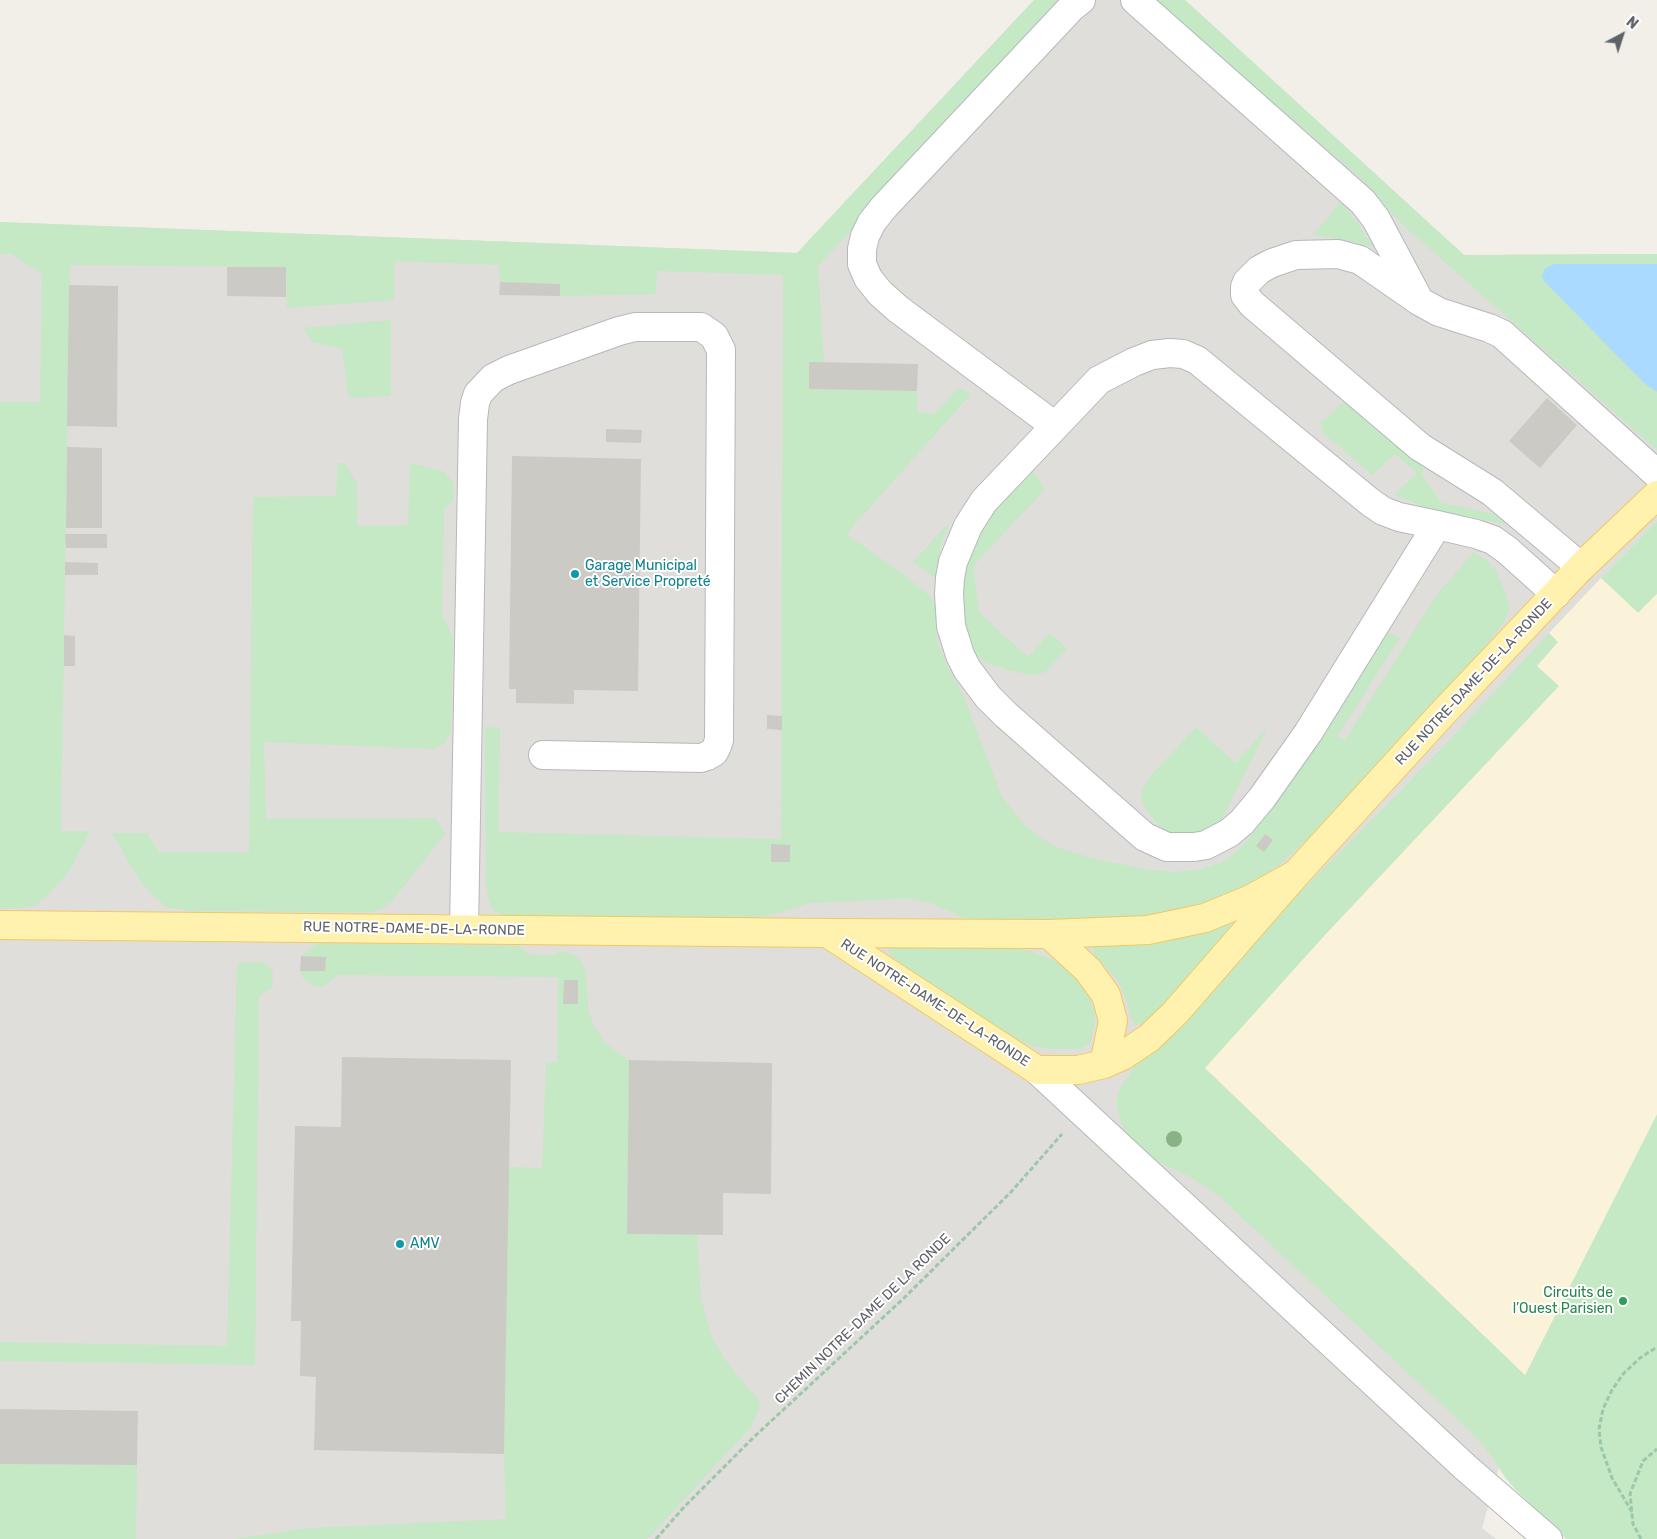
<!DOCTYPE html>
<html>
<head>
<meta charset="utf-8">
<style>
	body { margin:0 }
	#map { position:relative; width:1657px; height:1539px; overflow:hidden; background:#f1efe8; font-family:Rubik,sans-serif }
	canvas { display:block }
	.north { position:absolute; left:1597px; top:10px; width:50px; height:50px; -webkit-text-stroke:4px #fff; paint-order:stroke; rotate:40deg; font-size:14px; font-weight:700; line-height:20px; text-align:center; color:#5f6368 }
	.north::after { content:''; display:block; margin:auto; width:18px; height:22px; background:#5f6368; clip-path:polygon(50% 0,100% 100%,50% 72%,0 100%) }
</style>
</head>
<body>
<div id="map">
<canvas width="1657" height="1539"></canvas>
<div class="north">N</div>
</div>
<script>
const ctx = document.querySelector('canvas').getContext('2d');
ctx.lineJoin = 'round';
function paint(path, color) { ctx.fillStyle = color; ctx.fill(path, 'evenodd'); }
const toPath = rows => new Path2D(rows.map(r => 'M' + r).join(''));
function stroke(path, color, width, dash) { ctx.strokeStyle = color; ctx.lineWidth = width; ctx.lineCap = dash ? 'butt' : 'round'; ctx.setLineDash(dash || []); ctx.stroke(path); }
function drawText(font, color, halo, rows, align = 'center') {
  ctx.font = font + ' Rubik,sans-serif'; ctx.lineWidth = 4; ctx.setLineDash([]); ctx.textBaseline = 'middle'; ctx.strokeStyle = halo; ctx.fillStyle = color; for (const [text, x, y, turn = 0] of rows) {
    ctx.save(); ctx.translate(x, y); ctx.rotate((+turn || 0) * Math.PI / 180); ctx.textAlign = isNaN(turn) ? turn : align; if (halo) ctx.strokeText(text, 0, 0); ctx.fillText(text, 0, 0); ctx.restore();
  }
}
paint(toPath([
	[1034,0,1185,0,1464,255,1657,254,1657,521,1601,578,1638,613,1657,594,1657,1114,1525,1375,1482,1528,1496,1539,0,1539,0,222,797,253]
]), '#e0deda');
paint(toPath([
	[1034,0,1065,0,818,266,824,362,809,362,809,389,917,391,917,412,934,414,959,388,971,394,846,534,902,573,932,598,935,605,937,641,943,658,963,695,1002,797,1025,825,1039,837,1057,847,1092,858,1144,869,1175,872,1201,869,1222,862,1236,852,1249,839,1385,631,1400,638,1337,736,1345,740,1438,593,1474,552,1488,562,1496,571,1507,596,1509,609,1506,618,1497,631,1482,652,1313,834,1280,864,1252,883,1221,900,1143,923,981,922,964,918,931,903,915,899,898,899,810,903,770,915,753,918,510,917,502,915,495,911,489,902,486,885,485,727,500,728,498,832,781,839,783,275,657,271,656,294,560,296,559,284,500,282,499,265,395,261,394,300,287,308,286,267,70,265,61,831,90,831,70,870,44,899,35,905,23,908,0,909,0,402,40,402,42,274,11,254,0,254,0,222,797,253],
	[1155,0,1185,0,1464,255,1657,254,1657,450,1402,224,1358,176],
	[1341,202,1359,225,1366,237,1377,248,1350,241,1313,235],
	[391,320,391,396,349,398,342,349,313,342,302,328],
	[1346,399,1424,465,1422,474,1441,503,1503,516,1510,525,1430,509,1394,495,1417,473,1395,454,1372,475,1321,431,1324,427,1318,421,1325,420],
	[338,463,344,463,357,484,357,526,408,525,410,463,443,471,453,482,454,499,444,509,442,617,453,637,451,732,445,743,435,749,264,742,266,819,435,818,445,834,392,901,381,910,370,912,192,911,169,908,153,896,139,879,112,833,147,833,159,852,249,852,253,497,336,496],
	[1028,469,1033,471,1045,489,973,566,979,613,1028,657,1050,633,1067,649,1044,673,1032,675,1012,671,984,662,968,644,961,621,965,546],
	[1657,521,1657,594,1638,613,1601,578],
	[949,523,940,548,937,579,913,562],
	[1549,633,1558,641,1559,686,1325,935,1205,1068,1525,1375,1657,1114,1657,1539,1566,1539,1515,1489,1504,1476,1492,1456,1471,1432,1219,1196,1187,1175,1168,1167,1149,1156,1134,1144,1125,1132,1117,1109,1117,1098,1120,1088,1135,1066,1188,1015,1289,904,1430,761],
	[1196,727,1235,763,1268,727,1223,817,1216,825,1200,834,1171,834,1158,825,1145,809,1141,797,1142,790,1149,778],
	[1227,921,1232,928,1233,932,1155,1014,1140,1024,1135,1025,1132,1022,1128,1004,1123,991,1117,979,1093,953,1094,947,1097,945],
	[905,939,1028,950,1054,960,1076,977,1084,986,1089,996,1095,1015,1095,1024,1091,1041,1088,1044,1080,1049,1054,1049,1033,1046,1018,1040,1004,1032,892,957,889,951,889,946],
	[318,943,519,946,529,955,554,955,560,951,570,953,579,959,584,966,586,974,588,1010,594,1026,604,1041,614,1050,629,1060,627,1234,697,1235,701,1299,712,1337,725,1360,757,1398,760,1406,751,1427,647,1539,235,1539,308,1528,506,1519,504,1454,509,1167,542,1168,546,1063,557,1062,558,977,337,975,327,984,319,987,313,986,302,977,300,971,325,957,301,956],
	[264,962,273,971,272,988,259,996,255,1365,0,1361,0,1342,227,1346,237,963],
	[0,1464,137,1465,136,1539,0,1539]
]), '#c5e8c5');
paint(toPath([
	[1601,578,1638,613,1657,594,1657,1114,1525,1375,1205,1068,1325,935,1559,686,1537,666,1558,642,1549,633]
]), '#fbf3d9');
paint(toPath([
	[1555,264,1657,264,1657,392,1644,383,1544,281,1542,276,1545,268]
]), '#aadaff');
paint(toPath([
	[227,267,286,267,286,297,227,296],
	[500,282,560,284,560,296,499,295],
	[69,285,118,286,117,427,67,426],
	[809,362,918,364,917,391,809,389],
	[1547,398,1577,425,1540,468,1509,441],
	[606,429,642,430,641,443,606,442],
	[67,447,102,448,102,528,66,528],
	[512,456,641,459,638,691,574,690,574,704,516,703,516,689,509,689],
	[65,534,107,534,107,548,66,548],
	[65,562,98,563,98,575,65,575],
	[64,635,75,636,75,666,64,666],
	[767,715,782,716,782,730,767,729],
	[1265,834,1273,840,1264,852,1256,846],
	[771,844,790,845,790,862,771,862],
	[301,956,326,957,325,971,300,971],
	[564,980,578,980,578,1004,563,1004],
	[342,1057,511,1060,504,1454,314,1450,316,1377,300,1376,301,1321,291,1321,295,1126,341,1127],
	[629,1060,772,1063,771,1194,723,1193,723,1235,627,1234],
	[0,1409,138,1411,137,1465,0,1464]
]), '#cccac5');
const minor = toPath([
	[1135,0,1363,202,1376,219,1418,298],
	[1055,426,898,309,880,293,868,278,862,264,862,249,865,236,872,222,884,207,1072,7,1081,0],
	[1437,525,1308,733,1262,798,1242,822,1229,833,1206,845,1194,847,1167,847,1145,837,1138,831,1005,714,988,697,967,669,960,655,951,626,949,594,950,578,953,562,968,526,984,501,1099,380,1134,362,1152,355,1170,353,1183,354,1197,360,1370,502,1383,511,1399,517,1437,525,1476,534,1493,540,1507,550,1556,594],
	[1581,567,1492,492,1420,447,1252,304,1245,295,1245,287,1247,282,1259,270,1272,263,1296,255,1338,254,1360,260,1419,301,1439,312,1489,328,1502,334,1657,474],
	[464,929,473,419,475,403,478,394,493,378,509,370,619,331,635,327,701,327,714,336,721,350,719,740,717,746,714,752,707,756,701,758,543,755],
	[1037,1070,1465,1467,1548,1539]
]);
const major = toPath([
	[0,925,827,933,1049,934,1148,930,1205,918,1251,899,1296,874],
	[827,933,1037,1070,1078,1070,1104,1064,1122,1056,1149,1038,1175,1013,1296,874,1441,715,1581,567,1657,495],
	[1049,934,1088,970,1106,995,1113,1021,1104,1064]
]);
stroke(minor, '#b5b8bc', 30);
stroke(major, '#f2c960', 30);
stroke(toPath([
	[1632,1512,1612,1478,1601,1447,1599,1429,1603,1409,1612,1390,1624,1373,1640,1358,1657,1347],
	[656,1539,685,1506,755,1436,904,1298,1011,1192,1062,1134],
	[1641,1539,1633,1524,1630,1494,1643,1461,1657,1449]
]), '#9cc7a9', 3, [5, 2.5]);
stroke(minor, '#fff', 28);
stroke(major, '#fff2af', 28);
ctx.fillStyle = '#89b387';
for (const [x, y] of [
	[1174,1139]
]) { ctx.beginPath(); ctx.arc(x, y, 8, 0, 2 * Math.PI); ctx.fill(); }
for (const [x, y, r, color] of [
	[575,574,5,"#0f9aa8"],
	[400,1244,5,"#0f9aa8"],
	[1623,1301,5,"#2e9e5b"]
]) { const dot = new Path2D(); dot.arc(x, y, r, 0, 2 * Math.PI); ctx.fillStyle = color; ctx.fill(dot); stroke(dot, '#fff', 2); }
drawText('14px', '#0d838f', '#fff', [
	["Garage Municipal",585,566],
	["et Service Propreté",585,582],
	["AMV",410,1244]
], 'left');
drawText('14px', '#5f6368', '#fff', [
	["RUE NOTRE-DAME-DE-LA-RONDE",1474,682,-47],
	["RUE NOTRE-DAME-DE-LA-RONDE",414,929,1],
	["RUE NOTRE-DAME-DE-LA-RONDE",935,1003,33],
	["CHEMIN NOTRE-DAME DE LA RONDE",863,1319,-44]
]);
drawText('14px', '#27864d', '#fff', [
	["Circuits de",1613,1293],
	["l’Ouest Parisien",1613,1309]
], 'right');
</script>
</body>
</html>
